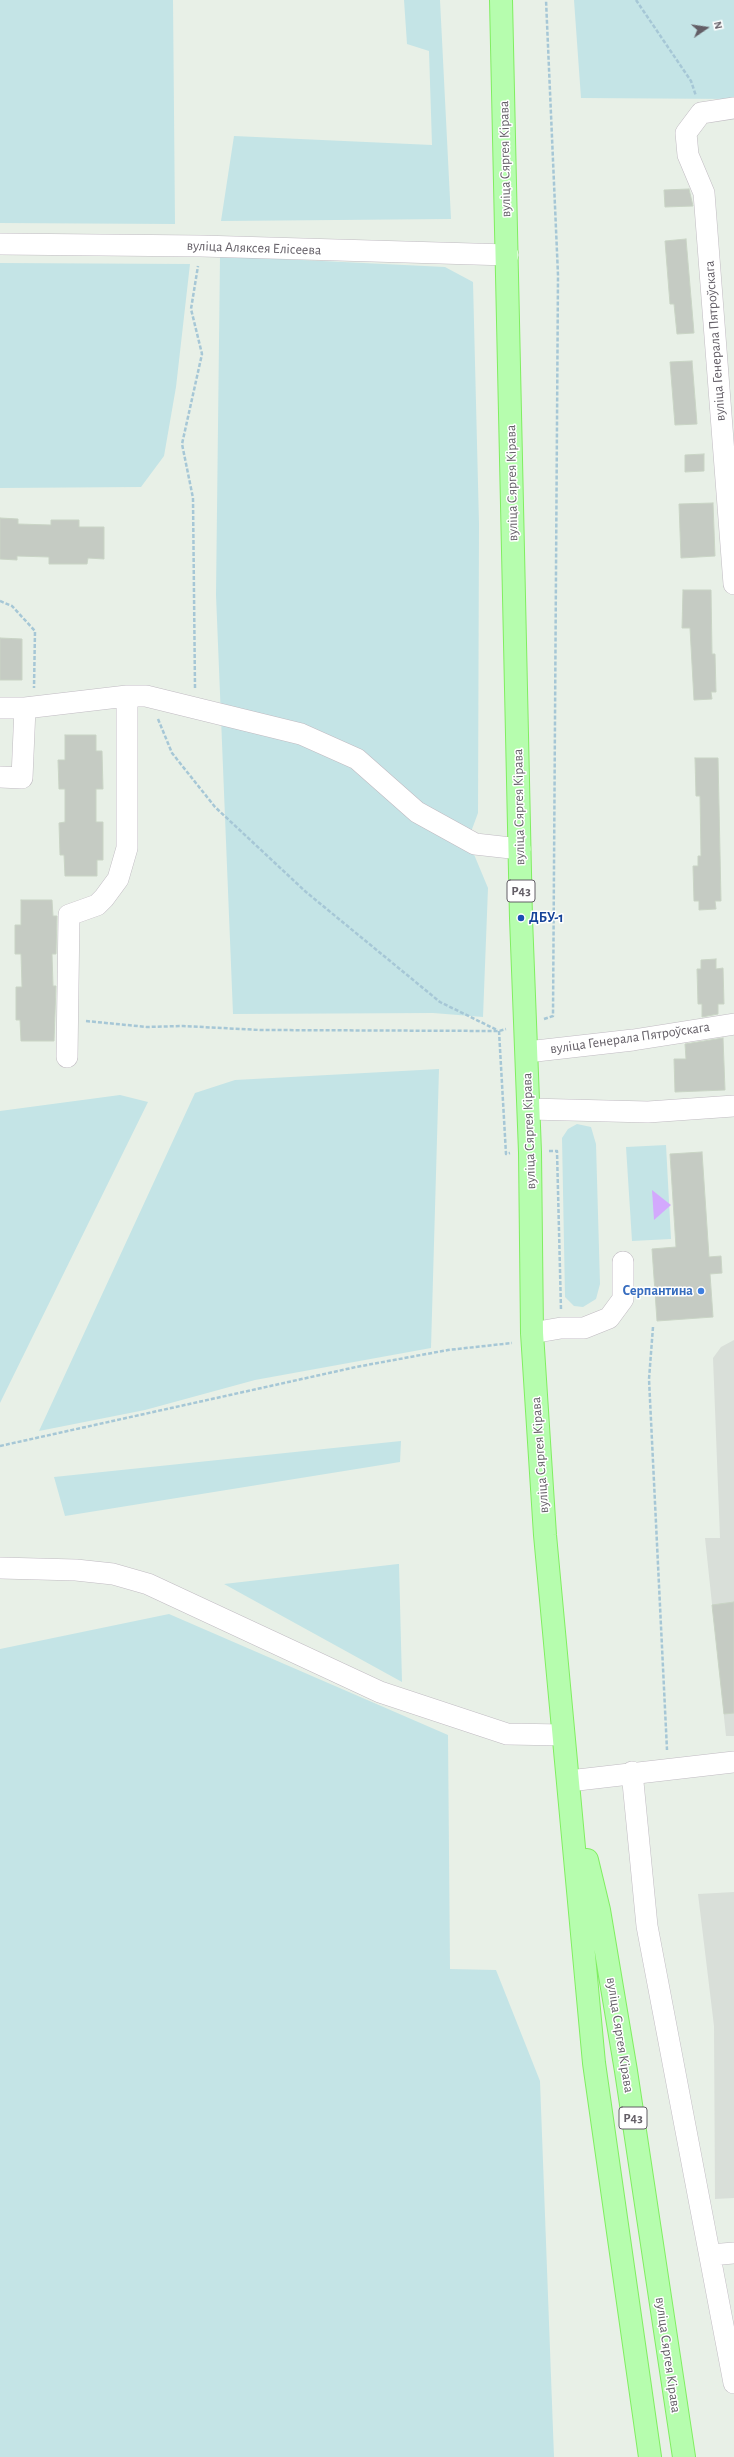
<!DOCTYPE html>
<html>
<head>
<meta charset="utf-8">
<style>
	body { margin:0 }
	#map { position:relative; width:734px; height:2457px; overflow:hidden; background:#e8f0e7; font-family:"Alegreya Sans",sans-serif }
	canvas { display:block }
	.north { position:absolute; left:686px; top:8px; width:40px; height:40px; -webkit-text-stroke:3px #fff; paint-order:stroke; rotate:77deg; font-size:11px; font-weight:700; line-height:16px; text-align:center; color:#635e66 }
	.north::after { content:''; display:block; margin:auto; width:14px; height:18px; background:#635e66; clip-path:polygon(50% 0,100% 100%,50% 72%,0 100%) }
</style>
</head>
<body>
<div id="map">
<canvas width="734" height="2457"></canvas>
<div class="north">N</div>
</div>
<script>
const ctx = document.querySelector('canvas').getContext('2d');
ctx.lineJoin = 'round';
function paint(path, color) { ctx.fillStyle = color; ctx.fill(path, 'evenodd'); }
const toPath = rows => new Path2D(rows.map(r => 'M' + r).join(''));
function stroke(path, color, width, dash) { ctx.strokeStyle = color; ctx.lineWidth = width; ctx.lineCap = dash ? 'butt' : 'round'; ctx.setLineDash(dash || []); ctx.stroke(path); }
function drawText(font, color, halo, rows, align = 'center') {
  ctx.font = font + ' "Alegreya Sans",sans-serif'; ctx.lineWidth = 3; ctx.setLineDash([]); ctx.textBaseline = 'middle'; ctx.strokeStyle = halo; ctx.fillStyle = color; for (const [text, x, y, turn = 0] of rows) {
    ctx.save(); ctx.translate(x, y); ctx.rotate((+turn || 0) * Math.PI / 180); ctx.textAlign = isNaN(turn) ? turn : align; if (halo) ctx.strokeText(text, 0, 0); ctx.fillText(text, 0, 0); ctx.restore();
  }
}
paint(toPath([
	[734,1340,734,1736,726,1736,705,1538,720,1538,713,1358,721,1347],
	[734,1892,734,2198,715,2199,714,2026,698,1894]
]), '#d9dfd9');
paint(toPath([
	[0,0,173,0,175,224,0,223],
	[404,0,440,0,451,219,221,221,234,136,432,145,429,51,407,44],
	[574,0,734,0,734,99,581,98],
	[220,256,445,267,473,282,479,524,478,813,468,840,488,888,483,1017,433,1013,233,1014,216,595],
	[0,263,190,264,176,387,164,456,141,487,0,488],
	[439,1069,431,1348,255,1380,145,1410,39,1431,195,1093,235,1080],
	[120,1095,148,1102,0,1403,0,1111],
	[577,1124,591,1127,596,1144,600,1284,596,1299,583,1307,574,1306,565,1297,562,1138,568,1129],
	[666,1145,671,1239,632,1241,626,1147],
	[401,1441,400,1462,65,1516,54,1477],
	[399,1564,402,1682,224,1584,398,1564],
	[169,1614,448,1735,450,1969,496,1970,540,2081,554,2457,0,2457,0,1649]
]), '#c4e4e6');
paint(toPath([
	[652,1190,671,1205,654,1220]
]), '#d3a9fd');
const building = toPath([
	[689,189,693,206,665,207,664,190,689,189],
	[686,239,694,333,677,334,674,304,670,304,665,241,686,239],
	[692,361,697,424,675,425,670,362,692,361],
	[704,454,704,471,685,472,685,455,704,454],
	[713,503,715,556,681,558,679,504,713,503],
	[0,518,18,519,18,524,51,525,51,520,79,520,79,527,104,527,104,559,88,558,87,564,49,564,49,557,17,556,17,560,0,559,0,518],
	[683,590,711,590,712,654,715,654,716,692,711,692,712,699,694,700,690,628,682,628,683,590],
	[0,638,22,639,22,680,0,680,0,638],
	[65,735,96,735,96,751,102,751,103,789,96,789,96,822,103,822,103,860,97,860,97,876,65,876,64,855,60,855,59,823,65,822,65,789,59,789,58,760,65,760,65,735],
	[695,758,718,758,721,901,715,901,716,909,699,910,699,901,694,901,693,866,698,866,698,856,701,856,700,796,696,796,695,758],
	[21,900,52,900,53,916,57,916,56,954,52,954,53,986,56,986,54,1041,21,1041,20,1020,16,1020,16,987,22,987,21,954,15,954,15,925,21,925,21,900],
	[716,959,716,969,723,968,724,1004,718,1004,718,1014,702,1017,702,1004,698,1004,697,969,701,969,701,960,716,959],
	[723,1038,725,1090,675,1092,674,1059,686,1059,685,1044,723,1038],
	[702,1152,709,1257,721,1256,722,1273,710,1274,713,1317,657,1321,652,1249,676,1247,670,1154,702,1152],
	[734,1602,734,1713,724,1714,712,1605,734,1602]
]);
paint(building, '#c5cbc3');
stroke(building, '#c9d4c5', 1);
const minor = toPath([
	[734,108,701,113,686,133,688,155,704,193,734,584],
	[0,244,201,246,508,255],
	[0,708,25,708,127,696,146,696,301,734,357,759,417,812,475,844,520,849],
	[0,777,22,778,25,708],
	[527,1052,633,1040,734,1024],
	[67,1057,69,915,97,905,104,898,118,879,127,848,127,696],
	[529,1109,648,1112,734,1106],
	[532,1333,561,1328,584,1328,609,1318,623,1299,623,1262],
	[0,1568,76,1570,113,1574,148,1584,380,1692,507,1734,563,1735],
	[632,1772,647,1926,734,2383],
	[569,1781,734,1762],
	[710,2255,734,2253]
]);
const major = toPath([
	[501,0,521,918,530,1152,532,1333,545,1535,594,2063,650,2457],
	[587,1860,599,1910,626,2071,684,2457]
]);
stroke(minor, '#c0bbc2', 22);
stroke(major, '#80ee61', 24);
stroke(toPath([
	[636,0,691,81,696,96],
	[0,601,12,606,35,631,34,688],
	[195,688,193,498,182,444,202,354,191,309,198,266],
	[158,719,172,753,215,807,306,892,440,1002,497,1030],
	[540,918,548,918],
	[544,1019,553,1016,558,275,546,0],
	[86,1021,147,1027,183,1026,260,1030,499,1031,506,1029],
	[499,1031,506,1154,510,1153],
	[549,1151,557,1151,561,1310],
	[653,1327,649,1379,667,1750],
	[0,1446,356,1367,448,1350,512,1343]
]), '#a6c7d6', 2.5, [4, 2]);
stroke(minor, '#fff', 21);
stroke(major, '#b6fdae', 22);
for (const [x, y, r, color] of [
	[521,918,4,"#1a4fb4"],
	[701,1291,4,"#3f7fe0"]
]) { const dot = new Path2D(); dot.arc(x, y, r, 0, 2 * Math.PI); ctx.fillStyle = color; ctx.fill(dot); stroke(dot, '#fff', 1.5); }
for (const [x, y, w] of [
	[521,891,28],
	[633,2118,28]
]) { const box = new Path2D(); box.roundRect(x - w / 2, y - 11, w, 22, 3); ctx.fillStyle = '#fff'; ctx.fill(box); stroke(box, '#635e66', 1); }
drawText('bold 13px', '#635e66', null, [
	["Р43",521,891],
	["Р43",633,2118]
]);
drawText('14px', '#635e66', '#fff', [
	["вуліца Сяргея Кірава",505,159,-91],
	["вуліца Аляксея Елісеева",254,248,2],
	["вуліца Генерала Пятроўскага",715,341,-94],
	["вуліца Сяргея Кірава",512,483,-91],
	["вуліца Сяргея Кірава",519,807,-91],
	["вуліца Генерала Пятроўскага",630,1038,-8],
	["вуліца Сяргея Кірава",529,1131,-92],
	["вуліца Сяргея Кірава",540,1455,-94],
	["вуліца Сяргея Кірава",620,2035,81],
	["вуліца Сяргея Кірава",668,2355,82]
]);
drawText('bold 14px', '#164399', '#fff', [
	["ДБУ-1",529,918]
], 'left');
drawText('bold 14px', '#366cbe', '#fff', [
	["Серпантина",693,1291]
], 'right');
</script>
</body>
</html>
